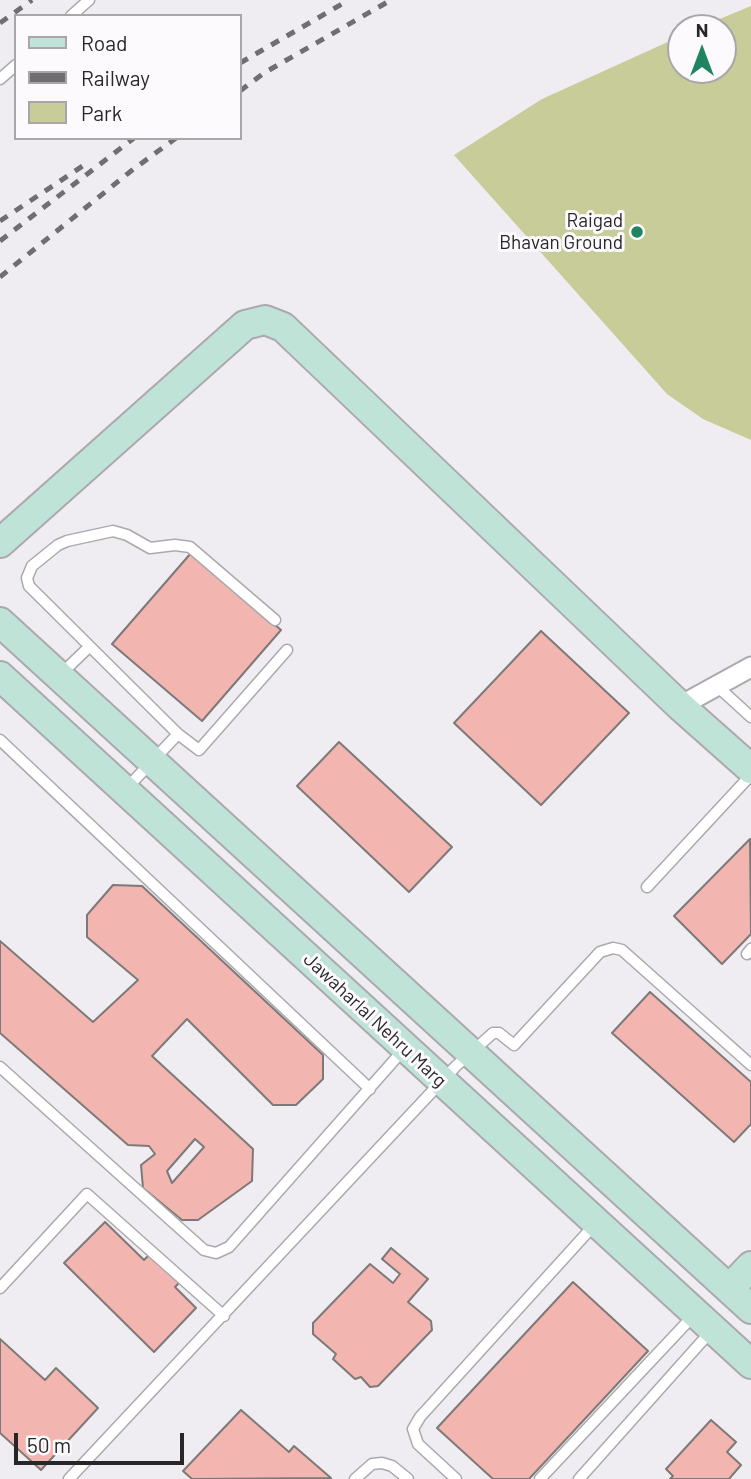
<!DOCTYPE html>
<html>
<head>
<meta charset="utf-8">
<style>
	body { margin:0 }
	#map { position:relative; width:751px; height:1479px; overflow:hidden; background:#efedf1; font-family:Barlow,sans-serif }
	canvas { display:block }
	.legend { position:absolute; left:14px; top:14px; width:228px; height:126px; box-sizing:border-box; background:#fdfafe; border:2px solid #a8a6a8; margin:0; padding:9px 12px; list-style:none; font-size:21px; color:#282728 }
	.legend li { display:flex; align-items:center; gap:14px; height:35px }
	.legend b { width:35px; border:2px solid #a8a6a8 }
	.north { position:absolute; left:667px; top:14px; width:70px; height:70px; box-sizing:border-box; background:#fdfafe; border:2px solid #a8a6a8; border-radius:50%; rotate:0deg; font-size:19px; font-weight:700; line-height:28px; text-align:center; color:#282728 }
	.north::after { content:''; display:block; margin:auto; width:24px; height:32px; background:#1f8561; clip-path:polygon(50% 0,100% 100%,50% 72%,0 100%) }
	.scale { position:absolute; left:14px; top:1433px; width:170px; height:32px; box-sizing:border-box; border:4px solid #282728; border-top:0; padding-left:9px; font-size:21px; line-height:24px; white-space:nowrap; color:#282728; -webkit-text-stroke:5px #fdfafe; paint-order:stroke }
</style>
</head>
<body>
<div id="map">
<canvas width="751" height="1479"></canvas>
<ul class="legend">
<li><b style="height:9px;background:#c0e3d8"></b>Road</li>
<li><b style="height:9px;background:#6f6e70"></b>Railway</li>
<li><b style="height:19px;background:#c7cc99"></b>Park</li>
</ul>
<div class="north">N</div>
<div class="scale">50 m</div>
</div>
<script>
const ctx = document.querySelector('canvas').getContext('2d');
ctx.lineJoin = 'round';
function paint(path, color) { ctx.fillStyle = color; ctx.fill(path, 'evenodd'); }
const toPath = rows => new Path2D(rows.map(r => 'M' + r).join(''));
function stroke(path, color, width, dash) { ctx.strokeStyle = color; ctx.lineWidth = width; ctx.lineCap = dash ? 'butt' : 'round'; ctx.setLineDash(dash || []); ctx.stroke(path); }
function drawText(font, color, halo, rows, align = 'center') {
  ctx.font = font + ' Barlow,sans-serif'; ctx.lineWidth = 6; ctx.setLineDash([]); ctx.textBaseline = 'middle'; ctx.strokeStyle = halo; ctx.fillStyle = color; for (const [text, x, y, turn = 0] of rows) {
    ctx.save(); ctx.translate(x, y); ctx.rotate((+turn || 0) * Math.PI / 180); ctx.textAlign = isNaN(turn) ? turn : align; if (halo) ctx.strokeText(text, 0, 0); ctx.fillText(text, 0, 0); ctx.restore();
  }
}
paint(toPath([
	[751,6,751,440,703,419,667,394,454,155,542,99,681,36,681,70,723,70,723,28,698,28]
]), '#c7cc99');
const building = toPath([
	[191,553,281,630,202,721,112,644,191,553],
	[541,631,629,713,541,805,454,723,541,631],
	[339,742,452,847,409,892,297,786,339,742],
	[750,839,751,934,722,964,674,916,750,839],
	[113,885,142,886,323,1055,323,1079,296,1105,273,1105,187,1019,152,1056,253,1149,252,1181,198,1220,182,1220,143,1188,141,1165,155,1154,149,1146,128,1145,0,1033,0,941,93,1022,138,980,87,937,87,915,113,885],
	[195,1139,204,1147,172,1183,167,1171,195,1139],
	[650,992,751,1082,751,1124,734,1142,612,1033,650,992],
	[105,1222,144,1260,151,1253,181,1281,175,1287,196,1308,154,1352,64,1263,105,1222],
	[391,1248,428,1279,408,1302,431,1321,432,1330,378,1386,370,1387,361,1377,355,1379,333,1359,336,1354,313,1334,313,1323,370,1264,393,1283,400,1274,382,1259,391,1248],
	[573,1282,648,1351,529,1479,493,1479,437,1428,573,1282],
	[0,1339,45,1380,56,1368,98,1408,41,1470,0,1433,0,1339],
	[241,1410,289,1452,294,1446,331,1478,192,1479,183,1471,241,1410],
	[711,1420,736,1442,727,1452,741,1465,729,1479,670,1479,673,1476,666,1469,711,1420]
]);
paint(building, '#f3b5b0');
stroke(building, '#7e7979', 2);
const lane = toPath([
	[71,16,89,0],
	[0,79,16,65],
	[62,673,89,647],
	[717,686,751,717],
	[178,734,29,586,27,578,32,566,58,545,67,541,113,531,127,535,150,548,175,545,190,547,275,620],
	[0,740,370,1089],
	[125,790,178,734,199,750,287,650],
	[647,887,751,775],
	[747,954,751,949],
	[0,1067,204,1250,216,1253,229,1247,405,1048],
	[0,1288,87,1194,224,1316],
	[69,1479,456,1066,493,1033,499,1033,514,1045,600,952,613,948,622,950,751,1065],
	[355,1479,372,1464,382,1463,392,1466,408,1479],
	[456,1479,418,1444,413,1429,420,1417,596,1223],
	[540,1479,693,1316],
	[579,1479,712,1330]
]);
const street = toPath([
	[680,706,751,667]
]);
const secondary = toPath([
	[0,543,245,325,265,320,283,327,680,706,751,769],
	[0,622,751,1309],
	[0,676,751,1364],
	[729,1289,751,1266]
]);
stroke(lane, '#aba9ad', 13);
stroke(street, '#aba9ad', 23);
stroke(secondary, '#aba9ad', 32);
stroke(lane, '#fff', 10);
stroke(street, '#fff', 19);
stroke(secondary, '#c0e3d8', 28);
stroke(toPath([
	[0,23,32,0],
	[240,63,349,0],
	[240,91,264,73,391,0],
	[0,221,84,165],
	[0,241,134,138],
	[0,277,131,171,176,138]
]), '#6f6e70', 5, [9, 9]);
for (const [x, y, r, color] of [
	[637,232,7,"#1f8561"]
]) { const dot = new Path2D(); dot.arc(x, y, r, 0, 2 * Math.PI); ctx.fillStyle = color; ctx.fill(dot); stroke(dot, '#fdfafe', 2.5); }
drawText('19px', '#282728', '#fdfafe', [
	["Raigad",623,221],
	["Bhavan Ground",623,243]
], 'right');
drawText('19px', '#282728', '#fdfafe', [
	["Jawaharlal Nehru Marg",375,1020,43]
]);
</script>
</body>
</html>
